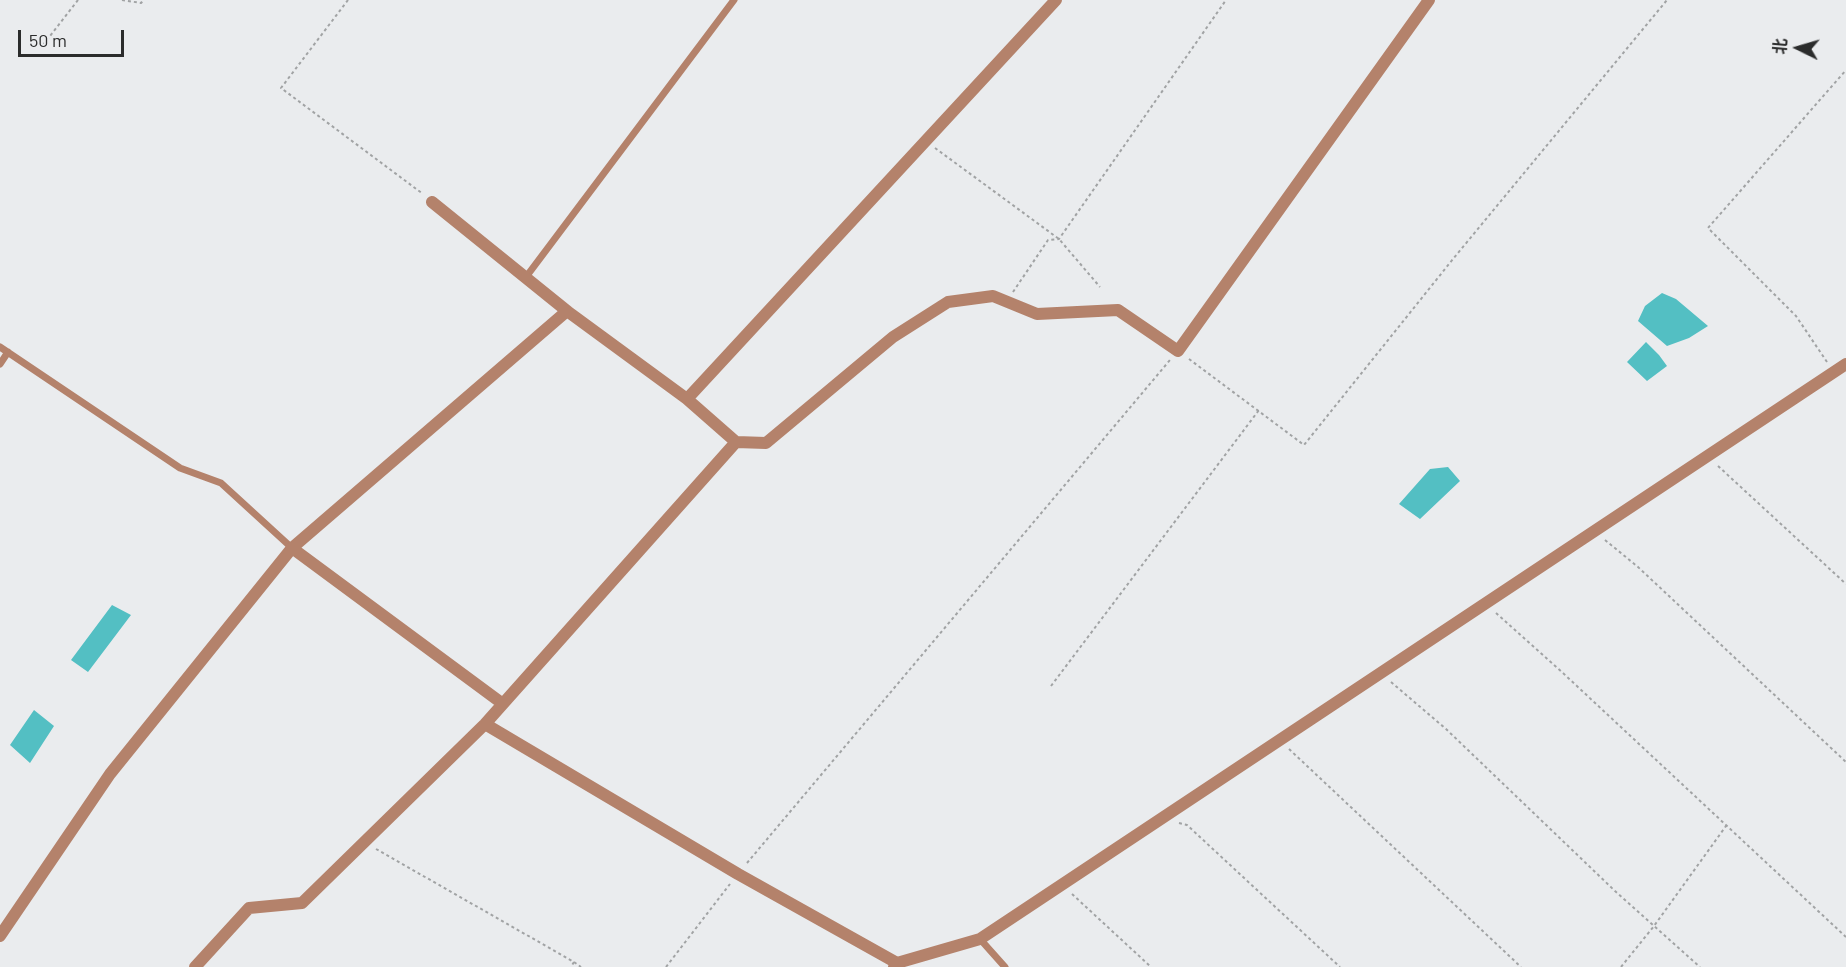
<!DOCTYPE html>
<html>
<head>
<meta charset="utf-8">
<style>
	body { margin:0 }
	#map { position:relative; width:1846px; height:967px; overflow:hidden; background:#eaecee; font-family:Barlow,"Noto Sans SC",sans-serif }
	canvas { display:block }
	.north { position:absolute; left:1768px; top:18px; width:60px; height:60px; -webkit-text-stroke:4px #eaecee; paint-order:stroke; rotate:275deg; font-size:16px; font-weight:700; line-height:24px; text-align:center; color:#2b2c2c }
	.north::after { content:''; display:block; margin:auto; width:21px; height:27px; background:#2b2c2c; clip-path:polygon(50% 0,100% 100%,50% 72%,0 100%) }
	.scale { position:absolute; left:18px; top:30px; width:106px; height:27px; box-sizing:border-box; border:3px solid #2b2c2c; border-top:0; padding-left:8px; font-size:18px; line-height:21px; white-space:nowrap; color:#2b2c2c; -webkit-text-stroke:4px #eaecee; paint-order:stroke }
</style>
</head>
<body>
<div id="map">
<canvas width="1846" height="967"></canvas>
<div class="north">北</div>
<div class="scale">50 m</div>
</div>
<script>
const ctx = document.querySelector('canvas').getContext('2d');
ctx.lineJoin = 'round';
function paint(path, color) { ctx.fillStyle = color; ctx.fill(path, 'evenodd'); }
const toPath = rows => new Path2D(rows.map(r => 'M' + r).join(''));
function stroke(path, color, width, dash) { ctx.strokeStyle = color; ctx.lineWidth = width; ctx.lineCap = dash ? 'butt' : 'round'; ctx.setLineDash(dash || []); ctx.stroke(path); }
paint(toPath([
	[1662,293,1676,299,1708,326,1689,338,1667,346,1638,321,1645,306],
	[1646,342,1659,355,1667,366,1647,381,1627,362],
	[1448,467,1460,481,1420,519,1399,504,1430,469],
	[112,605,131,615,88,672,71,660],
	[34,710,54,726,30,763,10,745]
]), '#53bfc3');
stroke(toPath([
	[122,0,141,3,144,0],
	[348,0,281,88,423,194],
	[43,45,78,0],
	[935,148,1059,239,1100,287],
	[1013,292,1048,240,1059,239,1226,0],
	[1189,359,1304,445,1453,259,1667,0],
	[1827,362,1796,316,1708,228,1846,70],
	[1718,466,1846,584],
	[1605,540,1638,567,1846,762],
	[1496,613,1564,674,1846,937],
	[1391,682,1446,729,1615,891,1700,967],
	[1051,686,1259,410],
	[1289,749,1521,967],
	[1179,823,1187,825,1340,967],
	[376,849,574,962,571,967],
	[747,863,1170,360],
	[1072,894,1151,967],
	[574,962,581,967],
	[666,967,730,884],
	[1621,967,1654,926,1726,826]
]), '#a1a3a4', 2, [3, 3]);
stroke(toPath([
	[526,277,734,0],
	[0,347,180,468,221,483,292,548],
	[0,364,8,352],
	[980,939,1005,967]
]), '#b4826b', 7);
stroke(toPath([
	[567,311,687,399,1056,0],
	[736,442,766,443,893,337,948,302,993,296,1037,314,1118,310,1178,351,1429,0],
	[292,548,567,311,432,202],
	[485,724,738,874,897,963,894,967],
	[0,936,110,774,292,548,503,704],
	[897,963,980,939,1846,364],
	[195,967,249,908,302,903,485,724,736,442,687,399]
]), '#b4826b', 12);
</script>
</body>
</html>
